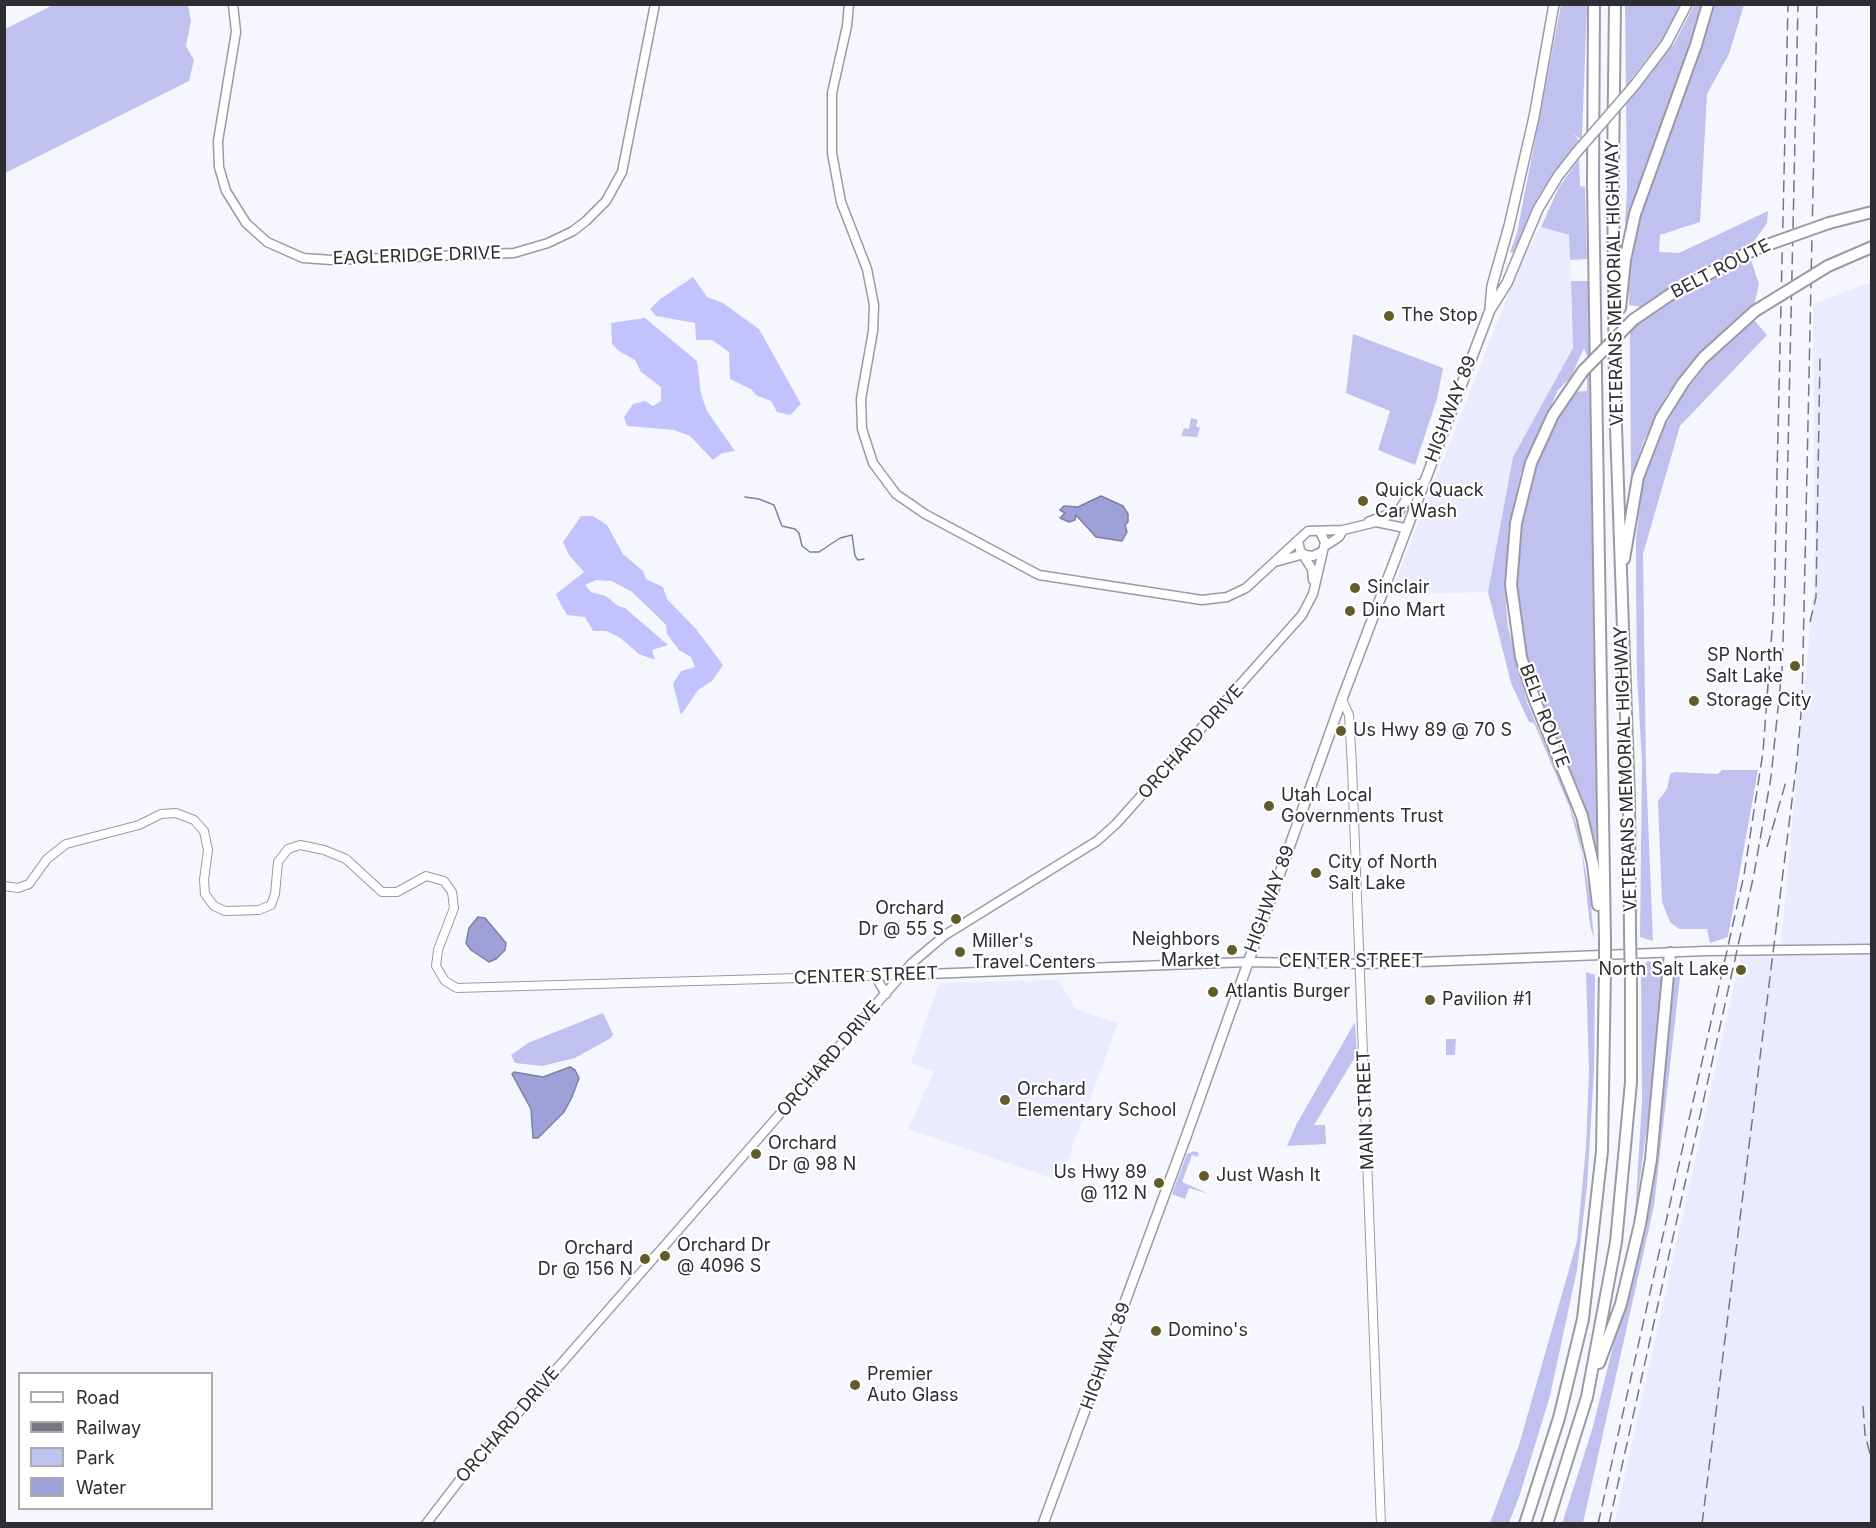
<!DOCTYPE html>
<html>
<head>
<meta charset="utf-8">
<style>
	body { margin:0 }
	#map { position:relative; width:1876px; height:1528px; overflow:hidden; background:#f6f7fe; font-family:Inter,sans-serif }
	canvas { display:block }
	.frame { position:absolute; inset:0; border:6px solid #2d2d32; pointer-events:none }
	.legend { position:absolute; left:18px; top:1372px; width:195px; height:138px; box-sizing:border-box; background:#fff; border:2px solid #ababad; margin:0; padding:8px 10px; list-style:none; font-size:18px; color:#2d2d32 }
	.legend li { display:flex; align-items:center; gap:12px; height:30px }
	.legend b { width:30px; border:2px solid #ababad }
</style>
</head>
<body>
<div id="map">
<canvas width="1876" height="1528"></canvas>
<div class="frame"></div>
<ul class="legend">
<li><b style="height:8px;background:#fff"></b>Road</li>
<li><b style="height:8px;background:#76767c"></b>Railway</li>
<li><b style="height:16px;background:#c0c1ef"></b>Park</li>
<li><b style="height:16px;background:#a0a0d9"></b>Water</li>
</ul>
</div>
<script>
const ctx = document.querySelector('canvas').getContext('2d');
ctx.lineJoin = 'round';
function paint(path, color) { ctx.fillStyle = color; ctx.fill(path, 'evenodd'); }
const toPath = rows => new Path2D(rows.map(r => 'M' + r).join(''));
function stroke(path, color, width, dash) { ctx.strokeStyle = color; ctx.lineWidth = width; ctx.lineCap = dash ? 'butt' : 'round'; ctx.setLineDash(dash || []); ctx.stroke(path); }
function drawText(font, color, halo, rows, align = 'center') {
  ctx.font = font + ' Inter,sans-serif'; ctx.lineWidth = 4.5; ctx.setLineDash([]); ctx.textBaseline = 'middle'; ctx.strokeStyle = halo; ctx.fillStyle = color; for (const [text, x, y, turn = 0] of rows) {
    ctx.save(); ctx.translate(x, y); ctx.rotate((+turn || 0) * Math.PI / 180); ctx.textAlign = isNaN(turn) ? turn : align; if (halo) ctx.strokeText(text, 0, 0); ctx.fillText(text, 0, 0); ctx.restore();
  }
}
paint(toPath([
	[1541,227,1569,235,1573,348,1513,457,1489,592,1390,595,1523,257],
	[1866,284,1871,284,1871,1523,1614,1524,1743,945,1781,944,1815,574,1813,304],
	[1059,980,1076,1009,1118,1023,1060,1181,908,1129,934,1071,911,1063,939,983]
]), '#eaebfe');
paint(toPath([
	[53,5,188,5,191,21,186,46,194,60,189,81,5,173,5,29],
	[1561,5,1587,5,1582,137,1580,139,1572,133,1579,140,1543,189,1513,253,1510,252,1517,233],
	[1625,5,1682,5,1666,34,1631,79,1635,94,1675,42,1694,5,1704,5,1628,223,1625,223,1627,190],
	[1712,5,1744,5,1729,54,1707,94,1700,222,1660,235,1659,252,1679,253,1768,211,1767,223,1752,244,1687,276,1641,307,1629,305,1628,265,1641,211],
	[1579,159,1580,186,1585,187,1587,259,1570,260,1569,235,1541,227,1559,187],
	[1750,257,1759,284,1754,306,1713,340,1667,394,1643,442,1631,481,1630,329,1674,299],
	[1571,281,1588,281,1597,854,1584,804,1530,669,1522,635,1517,584,1520,531,1535,469,1565,403,1573,392,1587,391,1587,356,1584,348,1571,377,1558,390,1521,473,1508,531,1506,606,1508,627,1527,702,1566,794,1578,829,1590,895,1594,939,1590,925,1582,854,1569,806,1534,723,1529,722,1511,683,1488,592,1513,457,1573,348],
	[1754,320,1767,335,1680,426,1643,554,1646,769,1653,941,1640,937,1642,761,1637,676,1636,579,1636,538,1643,481,1662,432,1679,400,1710,360],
	[1353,334,1443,368,1437,399,1415,465,1378,450,1390,411,1346,393],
	[1191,418,1198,420,1196,426,1200,428,1197,437,1181,436,1184,428,1189,429],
	[1722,770,1758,770,1728,937,1710,943,1707,929,1679,929,1670,922,1662,902,1658,801,1667,789,1670,774,1675,772,1718,774],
	[1682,960,1654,1206,1583,1523,1562,1524,1592,1430,1633,1267,1672,963],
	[1647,961,1662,964,1657,1049,1635,1216,1642,1101,1641,972],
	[1586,972,1595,975,1594,1070,1587,1187,1577,1270,1550,1396,1520,1494,1509,1523,1490,1523,1519,1445,1577,1241,1586,1148,1589,1072],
	[603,1013,613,1034,611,1038,575,1058,542,1066,515,1063,511,1055,528,1043],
	[1355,1022,1357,1054,1314,1125,1325,1125,1326,1144,1287,1146,1296,1125],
	[1446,1039,1456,1039,1455,1055,1446,1055],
	[1194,1151,1199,1153,1198,1157,1192,1155,1182,1182,1209,1194,1189,1188,1185,1199,1172,1194,1187,1154]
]), '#c0c1ef');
paint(toPath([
	[693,277,707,297,723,303,759,329,801,404,790,415,777,412,771,401,756,395,751,389,730,379,729,352,712,340,696,340,695,323,656,316,650,309,660,299],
	[645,318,697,361,701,394,707,411,735,451,722,453,713,460,690,436,674,430,627,426,624,417,633,404,645,401,653,406,661,401,661,387,641,372,635,360,619,351,612,344,611,323],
	[581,516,593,516,607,525,623,554,643,571,646,579,663,587,667,599,696,629,723,665,712,681,698,690,681,715,673,684,681,671,695,667,691,657,679,650,667,634,666,625,654,613,632,592,612,581,596,580,585,585,591,592,606,596,618,606,625,608,668,645,652,650,655,660,639,654,619,637,606,631,593,631,585,617,567,615,560,603,556,594,584,572,569,555,563,542]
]), '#c2c3fe');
const water = toPath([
	[1101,496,1123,506,1128,514,1128,522,1125,525,1127,532,1122,541,1096,537,1076,515,1075,520,1069,522,1060,518,1065,513,1060,510,1064,506,1078,507,1101,496],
	[478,917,485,918,506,943,505,950,496,959,489,962,471,950,466,943,469,928,478,917],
	[570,1067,575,1070,579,1078,572,1097,564,1112,538,1138,533,1138,531,1109,512,1074,514,1072,543,1077,570,1067]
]);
paint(water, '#a0a0d9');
stroke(water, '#7e7ea7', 1.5);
stroke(toPath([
	[745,497,759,499,774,505,782,526,795,529,799,533,802,546,810,552,819,552,840,538,852,535,855,556,858,560,864,559]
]), '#7e7ea7', 1.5);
const tertiary = toPath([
	[1342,699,1349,715,1352,766,1381,1524],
	[4,886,18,888,29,884,47,859,66,844,139,825,161,814,176,813,194,820,204,831,208,850,204,880,205,894,214,906,225,911,259,910,271,905,275,894,278,862,288,849,300,845,324,850,346,859,382,892,397,892,426,876,444,881,452,892,454,908,438,950,436,966,445,981,457,988,901,975]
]);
const secondary = toPath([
	[233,4,236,32,218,141,219,167,226,191,246,223,267,242,303,258,332,260,514,253,548,243,573,231,586,221,606,201,622,172,655,4],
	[849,4,847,26,832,93,832,153,841,202,867,269,874,305,873,331,861,399,862,429,873,463,896,494,925,514,1039,575,1202,600,1227,597,1246,588,1308,531,1343,530,1376,522,1405,528],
	[1298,540,1300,550,1312,569,1313,580],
	[1325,546,1339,537,1343,530],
	[1306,555,1313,556,1323,551,1325,542,1320,532],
	[1275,562,1304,554],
	[901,975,1247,962,1367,964,1706,951,1872,949],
	[875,976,886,994],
	[426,1524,462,1477,912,963,945,935,1097,841,1116,824,1302,615,1313,594,1323,551]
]);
const primary = toPath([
	[1634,86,1666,44,1687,4],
	[1490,307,1492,286,1509,226,1534,117,1554,4],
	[1369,522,1399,511,1411,493,1421,484],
	[1043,1524,1187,1134,1342,699,1490,310,1507,283,1538,209,1558,176,1576,153]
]);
const motorway = toPath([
	[1594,4,1593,184,1605,941],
	[1615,4,1613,170,1615,398,1629,801,1630,933],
	[1829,223,1872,212],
	[1828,266,1872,247],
	[1620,308,1625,260,1635,214,1696,45,1708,4],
	[1633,320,1674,292,1753,250],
	[1583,371,1553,415,1531,463,1516,523,1511,585,1521,657,1534,698,1582,816,1593,864,1598,905],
	[1624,559,1638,477,1661,418,1683,383,1703,358,1755,311],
	[1599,1363,1621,1304,1640,1224,1651,1159,1670,953],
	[1525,1524,1559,1418,1583,1319,1602,1151,1605,969],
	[1547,1524,1587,1397,1616,1242,1631,1082,1631,984]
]);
stroke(tertiary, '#9a9aa5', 10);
stroke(secondary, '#9a9aa5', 11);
stroke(primary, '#9a9aa5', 12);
stroke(motorway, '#9a9aa5', 14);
stroke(tertiary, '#fff', 8);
stroke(secondary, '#fff', 8);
stroke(primary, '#fff', 9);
stroke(motorway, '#fff', 10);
stroke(toPath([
	[1810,622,1816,597,1820,356],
	[1767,847,1787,778],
	[1863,1406,1865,1434,1872,1462],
	[1598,1524,1744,875,1763,752,1774,604,1788,4],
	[1609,1524,1754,874,1771,777,1782,669,1785,586,1798,4],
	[1702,1524,1797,760,1802,702,1817,4]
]), '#76767c', 1.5, [12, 6]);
const primaryBridge = toPath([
	[1576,153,1634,86]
]);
const motorwayBridge = toPath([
	[1753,250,1829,223],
	[1755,311,1828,266],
	[1583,371,1633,320],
	[1630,933,1631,984],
	[1605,941,1605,969]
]);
stroke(primaryBridge, '#9a9aa5', 12, []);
stroke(motorwayBridge, '#9a9aa5', 14, []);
stroke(primaryBridge, '#fff', 9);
stroke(motorwayBridge, '#fff', 10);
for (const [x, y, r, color] of [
	[1389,316,6,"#615c29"],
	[1363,501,6,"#615c29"],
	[1355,588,6,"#615c29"],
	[1350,611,6,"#615c29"],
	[1795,666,6,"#615c29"],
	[1694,701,6,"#615c29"],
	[1341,731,6,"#615c29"],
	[1269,806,6,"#615c29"],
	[1316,873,6,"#615c29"],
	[956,919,6,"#615c29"],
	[1232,950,6,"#615c29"],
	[960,952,6,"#615c29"],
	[1741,970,6,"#615c29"],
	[1213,992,6,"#615c29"],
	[1430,1000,6,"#615c29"],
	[1005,1100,6,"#615c29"],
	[756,1154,6,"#615c29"],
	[1204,1176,6,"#615c29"],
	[1159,1183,6,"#615c29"],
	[665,1256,6,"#615c29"],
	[645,1259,6,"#615c29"],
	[1156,1331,6,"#615c29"],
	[855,1385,6,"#615c29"]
]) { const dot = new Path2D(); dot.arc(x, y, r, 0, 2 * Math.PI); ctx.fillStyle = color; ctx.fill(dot); stroke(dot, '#fff', 2); }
drawText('18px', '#2d2d32', '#fff', [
	["EAGLERIDGE DRIVE",417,256,-2],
	["BELT ROUTE",1721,269,-27],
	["VETERANS MEMORIAL HIGHWAY",1615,283,-91],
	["HIGHWAY 89",1451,409,-69],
	["BELT ROUTE",1544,716,69],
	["ORCHARD DRIVE",1191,742,-48],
	["VETERANS MEMORIAL HIGHWAY",1626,769,-92],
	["HIGHWAY 89",1270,899,-70],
	["CENTER STREET",1351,962],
	["CENTER STREET",866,976,-2],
	["ORCHARD DRIVE",829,1059,-49],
	["MAIN STREET",1366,1110,-92],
	["HIGHWAY 89",1106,1356,-70],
	["ORCHARD DRIVE",508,1425,-49]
]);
drawText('18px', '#2d2d32', '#fff', [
	["The Stop",1401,316],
	["Quick Quack",1375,491],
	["Car Wash",1375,512],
	["Sinclair",1367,588],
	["Dino Mart",1362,611],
	["SP North",1783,656,"right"],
	["Salt Lake",1783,677,"right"],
	["Storage City",1706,701],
	["Us Hwy 89 @ 70 S",1353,731],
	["Utah Local",1281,796],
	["Governments Trust",1281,817],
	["City of North",1328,863],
	["Salt Lake",1328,884],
	["Orchard",944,909,"right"],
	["Dr @ 55 S",944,930,"right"],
	["Neighbors",1220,940,"right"],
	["Market",1220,961,"right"],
	["Miller's",972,942],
	["Travel Centers",972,963],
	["North Salt Lake",1729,970,"right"],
	["Atlantis Burger",1225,992],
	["Pavilion #1",1442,1000],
	["Orchard",1017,1090],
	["Elementary School",1017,1111],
	["Orchard",768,1144],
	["Dr @ 98 N",768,1165],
	["Us Hwy 89",1147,1173,"right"],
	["@ 112 N",1147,1194,"right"],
	["Just Wash It",1216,1176],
	["Orchard Dr",677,1246],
	["@ 4096 S",677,1267],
	["Orchard",633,1249,"right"],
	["Dr @ 156 N",633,1270,"right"],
	["Domino's",1168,1331],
	["Premier",867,1375],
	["Auto Glass",867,1396]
], 'left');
</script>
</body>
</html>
